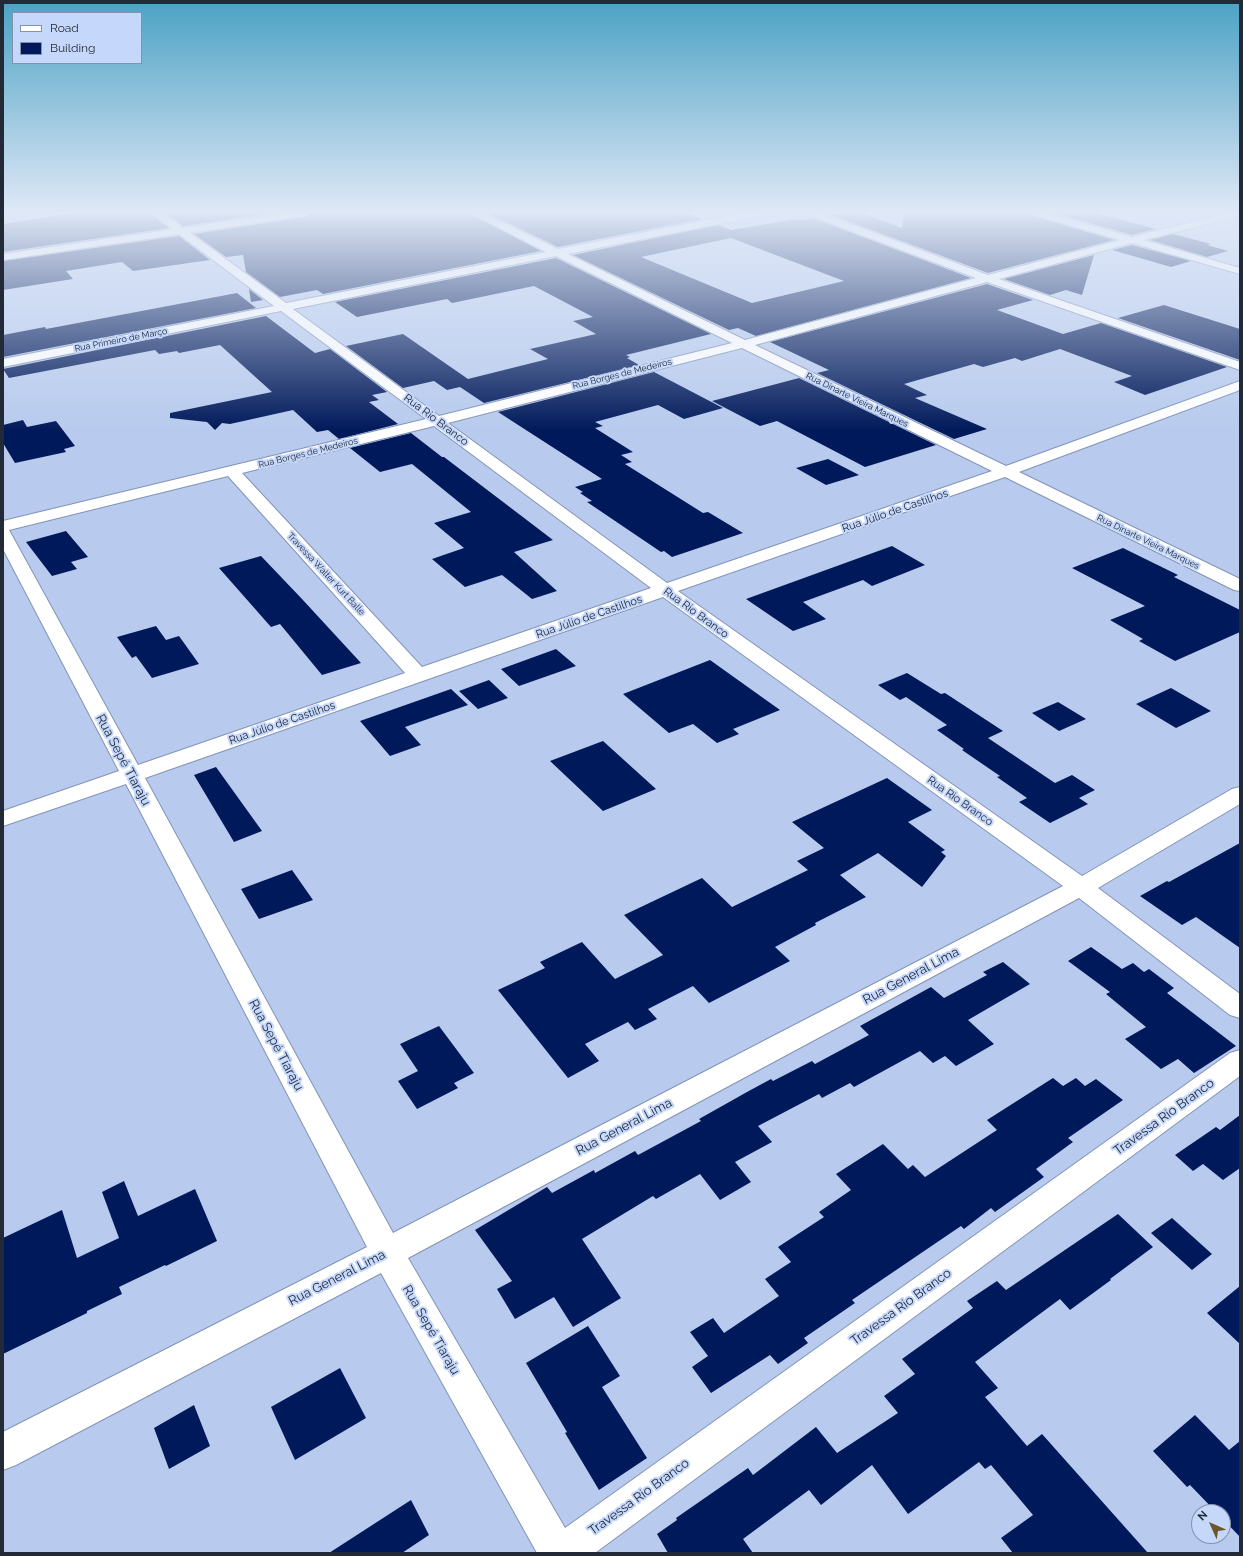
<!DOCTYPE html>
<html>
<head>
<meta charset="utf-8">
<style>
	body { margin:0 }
	#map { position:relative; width:1243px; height:1556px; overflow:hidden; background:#b8cbee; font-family:Raleway,sans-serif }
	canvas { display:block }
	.frame { position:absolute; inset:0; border:4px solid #232a37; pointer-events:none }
	.legend { position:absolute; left:12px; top:12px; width:130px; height:52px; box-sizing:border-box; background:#c5d8fb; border:1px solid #8492ad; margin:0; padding:5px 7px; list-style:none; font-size:12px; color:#232a37 }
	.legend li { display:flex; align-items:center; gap:8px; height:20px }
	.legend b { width:20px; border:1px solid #8492ad }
	.north { position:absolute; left:1191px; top:1504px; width:40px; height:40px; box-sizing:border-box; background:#c5d8fb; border:1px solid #8492ad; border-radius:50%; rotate:315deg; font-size:11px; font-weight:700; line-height:16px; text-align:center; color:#232a37 }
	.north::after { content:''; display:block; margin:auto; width:14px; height:18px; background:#6e5627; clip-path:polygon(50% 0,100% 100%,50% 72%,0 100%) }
</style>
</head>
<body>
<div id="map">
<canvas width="1243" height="1556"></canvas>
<div class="frame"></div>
<ul class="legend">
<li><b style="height:5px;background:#fff"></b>Road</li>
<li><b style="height:11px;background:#00195a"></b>Building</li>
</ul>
<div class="north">N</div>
</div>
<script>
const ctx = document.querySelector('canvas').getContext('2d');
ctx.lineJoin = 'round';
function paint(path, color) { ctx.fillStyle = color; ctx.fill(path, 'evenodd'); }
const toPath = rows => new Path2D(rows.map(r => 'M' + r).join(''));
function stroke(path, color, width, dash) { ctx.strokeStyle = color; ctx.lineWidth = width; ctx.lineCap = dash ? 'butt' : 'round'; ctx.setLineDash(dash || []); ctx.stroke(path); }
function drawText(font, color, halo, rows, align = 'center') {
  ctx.font = font + ' Raleway,sans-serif'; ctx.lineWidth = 4; ctx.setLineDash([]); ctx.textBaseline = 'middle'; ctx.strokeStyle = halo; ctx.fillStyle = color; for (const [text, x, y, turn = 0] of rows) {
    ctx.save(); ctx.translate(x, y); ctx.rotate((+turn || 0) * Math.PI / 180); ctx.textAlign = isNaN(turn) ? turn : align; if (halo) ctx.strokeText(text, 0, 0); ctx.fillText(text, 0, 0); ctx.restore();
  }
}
paint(toPath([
	[74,213,150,213,169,228,3,252,3,224],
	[166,213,271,213,183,226],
	[311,213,469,213,541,251,323,294,317,290,280,297,246,272,243,255,226,257,194,234,305,217],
	[487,213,686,213,702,219,558,247],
	[840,213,861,213,902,228,904,213,1031,213,1034,216,1114,240,988,273,831,215],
	[1054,213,1095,213,1156,229,1132,235],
	[813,218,971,278,756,336,738,328,729,330,573,255,718,225,731,230,797,219,802,220],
	[731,238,844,281,752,303,641,257],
	[1173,234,1211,244,1207,245,1228,251,1207,257,1150,240],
	[179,236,210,260,133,271,122,262,66,271,73,279,3,290,3,261],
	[1132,245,1191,261,1171,267,1112,250],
	[1094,255,1082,295,1066,290,1050,295,1004,279],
	[556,258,711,334,626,355,630,357,627,358,639,365,484,403,460,387,447,390,434,381,403,388,346,346,403,334,468,379,548,359,530,349,596,334,573,321,593,317,534,286,452,303,447,299,357,317,335,302],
	[987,284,1033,300,997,310,1063,334,1101,323,1227,367,1145,395,1114,382,1132,376,1060,349,1022,361,1015,358,983,367,974,364,904,384,927,395,915,398,987,429,954,439,817,373,829,370,770,342],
	[249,289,263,300,251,302],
	[237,293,256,308,3,357,3,335,45,327,46,329],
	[1164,305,1240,329,1240,360,1118,318],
	[266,316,315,353,330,349,387,392,372,395,379,400,369,402,398,424,339,439,328,430,317,432,293,410,230,424,222,423,215,430,207,422,170,418,170,413,272,392,220,345,179,353,177,351,159,354,155,350,9,378,3,369],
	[654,372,723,408,684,419,658,405,595,422,603,426,595,428,633,452,621,455,632,462,625,464,703,513,708,512,743,533,672,557,664,551,661,552,587,502,592,501,580,493,583,492,575,487,602,479,498,412],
	[799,378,936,445,865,467,777,421,760,426,712,401],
	[23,420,27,427,56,421,75,446,64,449,66,452,15,463,3,443,3,425],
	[411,433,442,457,444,457,553,540,514,552,557,591,532,599,502,575,465,587,432,559,464,548,434,523,471,512,412,464,380,472,350,448],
	[828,459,859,475,826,485,796,468],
	[66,531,88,557,71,562,77,569,52,576,26,542],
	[892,546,925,565,872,586,863,580,803,602,826,619,793,631,746,599],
	[1123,548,1178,575,1174,577,1240,610,1240,632,1175,661,1139,641,1143,639,1110,620,1145,606,1072,568],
	[261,556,302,599,361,663,322,675,280,624,271,627,219,568],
	[156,626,166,640,179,636,199,664,152,678,136,656,132,658,117,637],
	[556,649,576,666,519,686,501,669],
	[710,660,780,710,733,729,739,734,717,743,693,724,669,733,623,694],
	[907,673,941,694,945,693,1003,731,988,738,1055,783,1072,775,1095,790,1079,798,1088,804,1050,823,1019,802,1027,798,997,777,1000,776,962,750,964,749,937,730,947,725,906,697,900,700,878,685],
	[489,680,508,698,478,709,459,691],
	[1171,688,1211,711,1176,728,1136,704],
	[451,689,468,705,405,727,421,745,390,756,360,721],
	[1058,702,1086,719,1059,731,1032,713],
	[603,741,656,789,603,811,550,761],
	[216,767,262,831,234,842,194,775],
	[887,778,932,810,908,822,945,850,941,852,946,856,922,887,878,853,840,875,866,897,815,923,816,925,775,947,790,961,709,1003,693,986,648,1009,657,1019,635,1030,628,1022,585,1044,599,1061,568,1078,498,990,545,968,540,962,582,942,615,979,663,955,624,915,702,878,732,907,808,870,797,861,824,848,792,822],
	[1240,843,1240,948,1196,917,1182,925,1140,896,1167,881,1169,882],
	[292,870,313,900,259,919,241,889],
	[1091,947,1122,969,1133,963,1144,972,1149,969,1174,988,1167,993,1236,1046,1194,1073,1178,1059,1161,1069,1125,1039,1146,1027,1106,994,1110,992,1068,961],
	[1003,962,1030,984,968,1020,994,1044,956,1066,945,1056,933,1063,920,1051,854,1087,850,1083,822,1098,819,1094,758,1126,772,1142,735,1162,751,1182,720,1200,700,1174,656,1199,653,1196,582,1239,621,1298,573,1327,554,1297,515,1319,497,1289,512,1281,475,1230,547,1187,552,1193,594,1170,595,1173,635,1151,638,1155,701,1121,699,1119,747,1092,771,1079,773,1081,812,1061,815,1064,869,1035,860,1026,931,987,944,998,987,975,983,972],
	[439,1026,474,1073,454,1083,458,1088,417,1109,398,1081,418,1071,400,1044],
	[1053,1078,1063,1086,1076,1078,1085,1086,1096,1079,1123,1100,1068,1138,1073,1142,1036,1169,1044,1177,995,1212,991,1208,964,1229,961,1226,852,1300,855,1303,804,1338,808,1343,778,1364,770,1355,711,1393,692,1367,708,1356,690,1332,713,1318,724,1333,779,1296,765,1279,791,1262,778,1247,824,1217,819,1212,851,1190,836,1174,883,1144,908,1169,913,1165,925,1177,997,1130,987,1120],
	[1240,1115,1240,1168,1223,1180,1203,1164,1193,1171,1175,1155,1216,1127,1220,1130],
	[124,1181,138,1216,195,1189,217,1241,166,1266,165,1265,119,1287,122,1294,87,1311,87,1313,3,1354,3,1238,62,1210,77,1258,119,1238,102,1192],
	[1118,1214,1153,1247,1110,1279,1111,1280,1070,1310,1060,1299,975,1362,998,1388,985,1397,1027,1446,1042,1434,1148,1553,1013,1553,1001,1538,1033,1515,991,1465,985,1469,979,1462,908,1514,872,1465,821,1505,809,1490,743,1539,753,1553,668,1553,657,1534,677,1520,676,1518,748,1468,753,1475,816,1427,837,1453,898,1413,884,1396,915,1374,902,1359,973,1308,967,1301,997,1281,1006,1290],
	[1172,1218,1212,1254,1192,1270,1151,1233],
	[1240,1286,1240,1344,1207,1313],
	[588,1326,620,1376,602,1387,647,1458,599,1490,565,1433,567,1432,526,1363],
	[340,1368,366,1418,295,1460,271,1407],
	[194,1405,210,1446,169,1469,154,1428],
	[1195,1415,1229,1450,1240,1441,1240,1537,1223,1519,1223,1512,1216,1512,1190,1485,1187,1487,1153,1451],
	[411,1500,429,1535,402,1553,329,1553]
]), '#00195a');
const street = toPath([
	[151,213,163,213,286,303,546,252,470,213,483,213,558,249,742,213,763,213,758,216,568,254,745,340,976,278,808,215,806,213,821,213,988,275,1120,240,1034,215,1032,213,1048,213,1132,237,1227,213,1240,213,1240,216,1144,240,1240,268,1240,274,1132,243,999,279,1240,362,1240,370,987,282,755,345,1006,466,1240,381,1240,390,1019,472,1240,579,1240,591,1234,590,1005,477,678,591,1082,876,1232,789,1240,787,1240,804,1098,888,1240,994,1240,1018,1230,1015,1079,898,408,1258,565,1528,1230,1053,1240,1050,1240,1076,595,1553,537,1553,381,1273,16,1465,3,1470,3,1432,367,1247,126,784,3,826,3,811,119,771,3,549,3,521,426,419,281,311,3,367,3,359,274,306,151,213],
	[556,256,732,343,439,416,293,309,556,256],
	[742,348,992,471,667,583,448,423,742,348],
	[434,426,651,588,422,667,242,473,434,426],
	[228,476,405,673,138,765,9,530,228,476],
	[663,597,1063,886,393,1233,145,778,663,597]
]);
const secondary = toPath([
	[283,213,310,213,305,216,3,260,3,254,283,213]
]);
stroke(street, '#8294b5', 2);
stroke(secondary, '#8294b5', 2);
paint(street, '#fff');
paint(secondary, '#fff');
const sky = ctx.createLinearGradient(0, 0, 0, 431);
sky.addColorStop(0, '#4ba2c4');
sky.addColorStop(0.49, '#dfe8f7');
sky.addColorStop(1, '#dfe8f700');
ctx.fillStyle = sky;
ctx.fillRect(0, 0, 1243, 431);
drawText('9px', '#232a37', '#c5d8fb', [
	["Rua Primeiro de Março",121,340,-11],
	["Rua Borges de Medeiros",622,374,-14],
	["Rua Dinarte Vieira Marques",857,400,26],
	["Rua Borges de Medeiros",308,453,-14],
	["Rua Dinarte Vieira Marques",1148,542,26],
	["Travessa Walter Kurt Balle",326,574,47]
]);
drawText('11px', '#232a37', '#c5d8fb', [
	["Rua Rio Branco",436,420,37],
	["Rua Júlio de Castilhos",895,511,-19],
	["Rua Rio Branco",696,613,36],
	["Rua Júlio de Castilhos",589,617,-19],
	["Rua Júlio de Castilhos",282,723,-19],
	["Rua Rio Branco",960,801,35]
]);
drawText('13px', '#232a37', '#c5d8fb', [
	["Rua Sepé Tiaraju",123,760,62],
	["Rua General Lima",911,976,-28],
	["Rua Sepé Tiaraju",276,1045,62],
	["Travessa Rio Branco",1164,1117,-36],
	["Rua General Lima",624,1127,-28],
	["Rua General Lima",337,1278,-27],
	["Travessa Rio Branco",901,1307,-36],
	["Rua Sepé Tiaraju",431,1330,60],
	["Travessa Rio Branco",639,1497,-36]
]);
</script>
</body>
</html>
